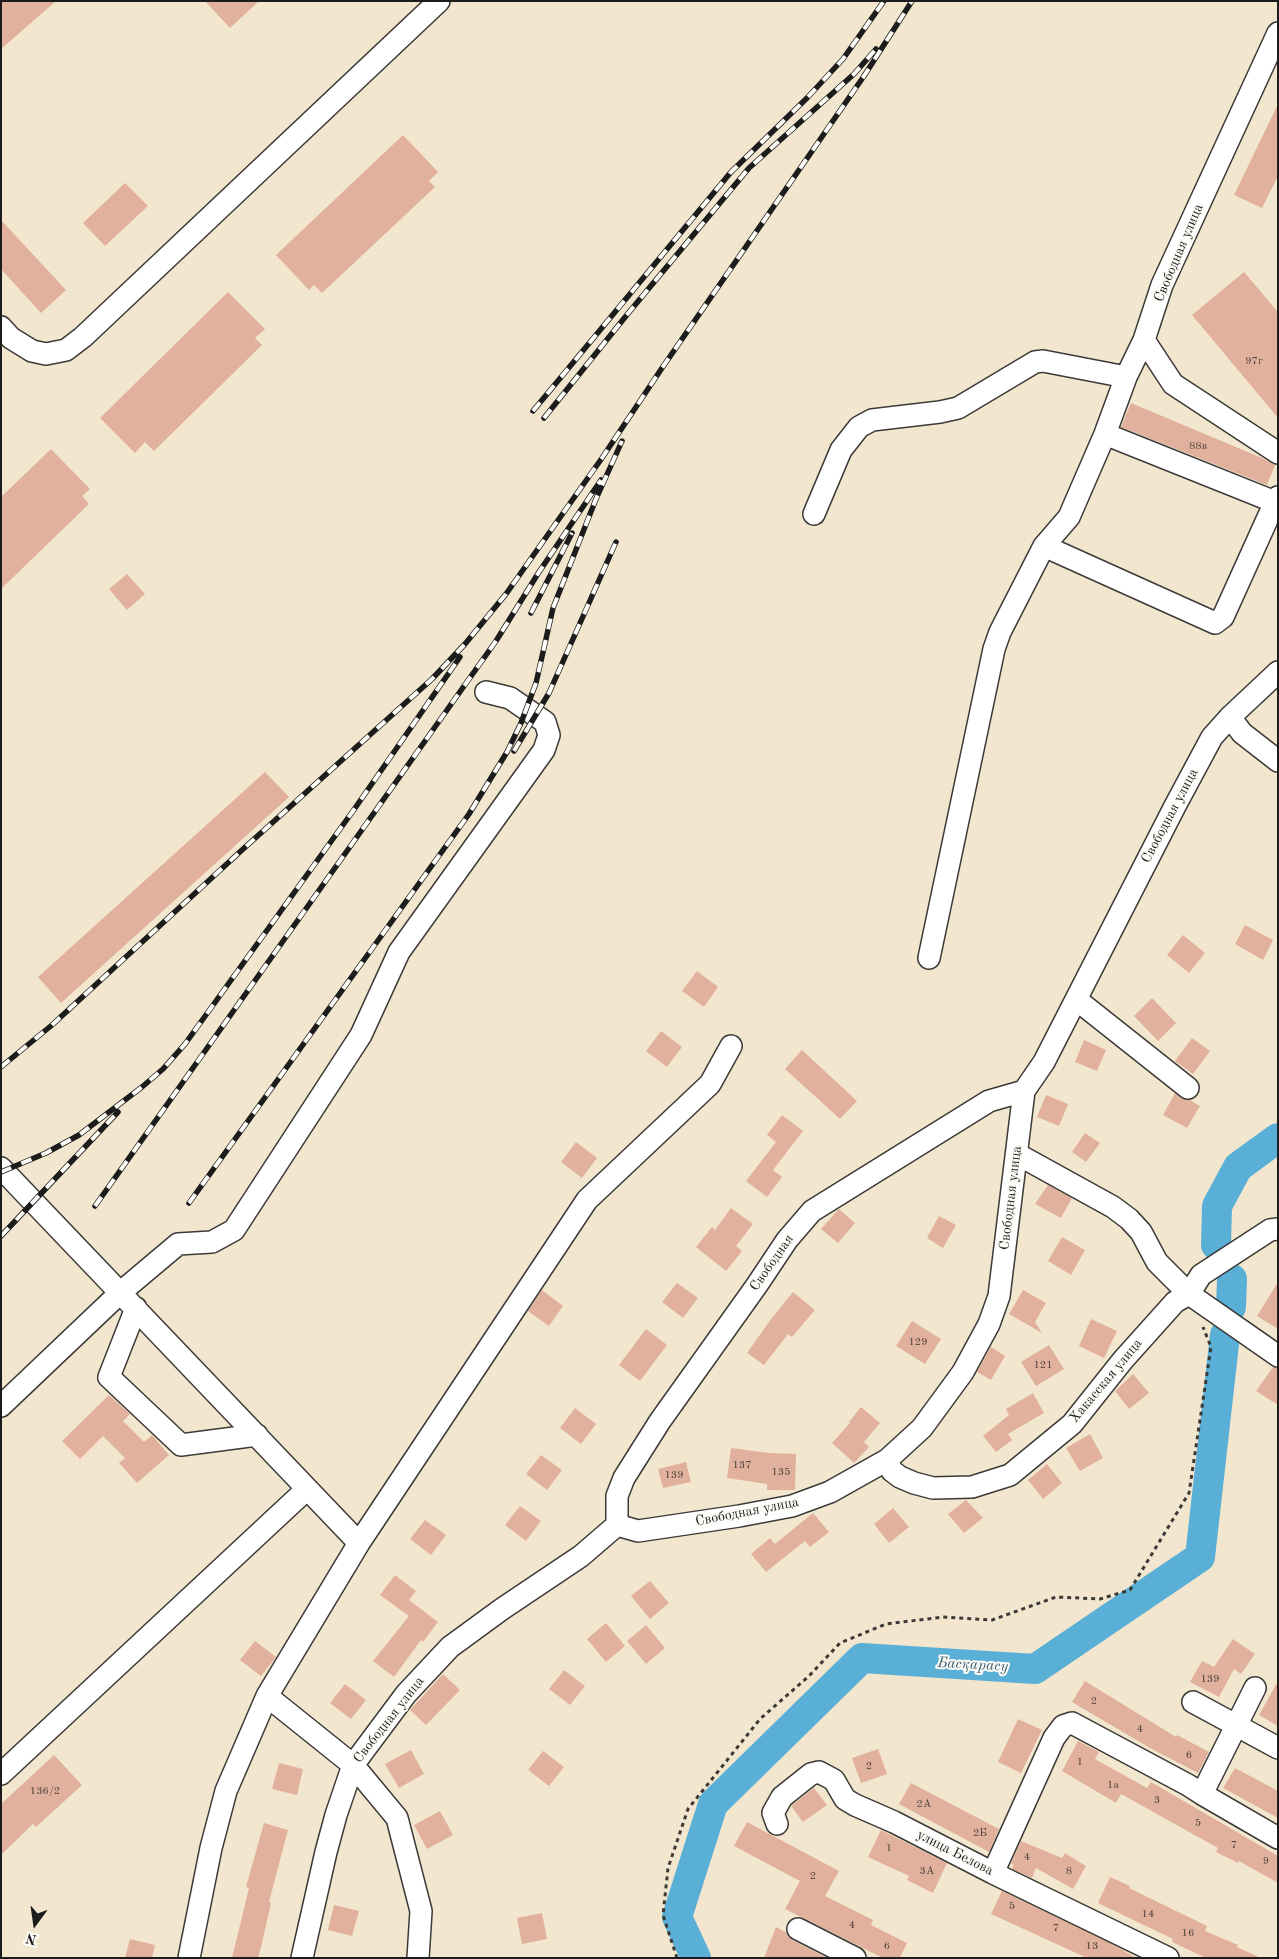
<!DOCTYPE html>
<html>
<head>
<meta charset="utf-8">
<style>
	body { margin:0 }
	#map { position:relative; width:1279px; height:1959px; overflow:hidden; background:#f2e7ce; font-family:"Old Standard TT",serif }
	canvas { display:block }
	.frame { position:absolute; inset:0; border:2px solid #1c1c1c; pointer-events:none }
	.north { position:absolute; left:10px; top:1899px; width:50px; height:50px; -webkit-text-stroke:4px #fdfcf7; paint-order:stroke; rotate:194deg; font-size:14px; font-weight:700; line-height:20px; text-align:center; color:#1c1c1c }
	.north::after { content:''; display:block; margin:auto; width:18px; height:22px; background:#1c1c1c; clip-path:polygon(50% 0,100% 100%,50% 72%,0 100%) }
</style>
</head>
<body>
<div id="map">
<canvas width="1279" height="1959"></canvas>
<div class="frame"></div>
<div class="north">N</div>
</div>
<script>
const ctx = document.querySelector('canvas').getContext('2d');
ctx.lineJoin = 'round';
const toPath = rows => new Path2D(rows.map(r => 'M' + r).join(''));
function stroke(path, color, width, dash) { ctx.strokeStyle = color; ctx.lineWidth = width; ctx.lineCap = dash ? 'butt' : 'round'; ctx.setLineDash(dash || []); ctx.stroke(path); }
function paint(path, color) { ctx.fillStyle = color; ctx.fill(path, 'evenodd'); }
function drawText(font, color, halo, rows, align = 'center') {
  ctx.font = font + ' "Old Standard TT",serif'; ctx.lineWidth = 4; ctx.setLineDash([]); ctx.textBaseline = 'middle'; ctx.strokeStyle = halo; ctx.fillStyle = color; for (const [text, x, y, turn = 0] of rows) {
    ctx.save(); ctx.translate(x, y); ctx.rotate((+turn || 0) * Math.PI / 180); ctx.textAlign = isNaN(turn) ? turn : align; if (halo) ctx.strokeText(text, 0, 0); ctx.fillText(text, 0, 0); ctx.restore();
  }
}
stroke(toPath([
	[1216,1245,1217,1206,1238,1167,1278,1138],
	[1231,1307,1232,1279],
	[696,1958,677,1917,713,1804,862,1658,1035,1669,1200,1557,1225,1335]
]), '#5aafd6', 30);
paint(toPath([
	[1,1,56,1,1,49],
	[205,1,259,1,230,28],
	[1278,104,1278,176,1262,208,1234,195],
	[403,135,438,172,429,181,435,187,322,293,314,285,309,290,276,255],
	[125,183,148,206,105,246,83,223],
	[1,220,66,290,41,313,1,269],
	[1244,272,1278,312,1278,418,1192,315],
	[228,292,265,329,255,338,262,345,154,451,145,442,135,453,100,418],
	[1131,403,1262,458,1275,465,1267,485,1121,427],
	[51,449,90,489,82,496,89,504,1,589,1,497],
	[127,574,145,594,127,610,109,589],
	[265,772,289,797,61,1003,38,977],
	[1245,925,1273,940,1263,960,1235,944],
	[1183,935,1205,953,1189,973,1167,955],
	[697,971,718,987,704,1007,682,991],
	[1152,998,1176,1023,1158,1041,1134,1016],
	[661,1031,682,1047,667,1067,646,1051],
	[1192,1038,1210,1051,1193,1074,1175,1061],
	[1084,1040,1106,1050,1097,1071,1075,1062],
	[802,1050,857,1101,840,1119,785,1069],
	[1175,1093,1181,1098,1190,1100,1200,1106,1187,1128,1163,1115],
	[1046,1095,1068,1104,1059,1126,1037,1117],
	[782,1115,803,1131,773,1170,782,1177,767,1197,746,1181,776,1142,767,1135],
	[1085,1133,1100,1143,1086,1162,1072,1152],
	[576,1142,597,1158,582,1178,561,1162],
	[1048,1185,1072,1198,1061,1218,1035,1204],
	[731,1208,753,1224,736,1246,742,1251,726,1271,696,1247,712,1227,715,1230],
	[839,1209,855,1223,838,1243,821,1229],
	[939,1216,956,1225,943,1248,927,1238],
	[1062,1237,1085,1250,1071,1275,1048,1261],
	[1278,1282,1278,1329,1257,1316],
	[677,1283,698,1298,683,1318,662,1302],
	[542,1290,563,1306,549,1326,528,1311],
	[1023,1290,1046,1303,1035,1322,1042,1333,1009,1314],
	[793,1292,815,1310,792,1337,788,1334,764,1365,747,1353,771,1319],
	[1091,1319,1117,1331,1104,1358,1079,1346],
	[912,1321,941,1339,925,1364,896,1346],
	[646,1329,667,1345,640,1381,619,1365],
	[1049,1345,1064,1369,1036,1386,1021,1362],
	[991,1347,1005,1356,991,1380,977,1372],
	[1273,1367,1278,1368,1278,1405,1256,1391],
	[1133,1374,1149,1393,1129,1409,1115,1391],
	[1033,1393,1044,1413,1008,1434,1012,1440,996,1452,983,1436,1009,1415,1006,1409],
	[109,1395,130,1414,123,1421,144,1442,152,1435,169,1455,137,1483,119,1463,125,1458,103,1436,80,1459,62,1441],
	[861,1407,880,1423,864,1442,869,1447,854,1463,832,1443,850,1423,849,1422],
	[575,1408,596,1424,581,1444,560,1428],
	[1090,1434,1103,1458,1080,1471,1066,1448],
	[731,1448,769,1453,796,1454,795,1490,767,1490,767,1484,727,1478],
	[541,1455,562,1470,547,1490,526,1474],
	[686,1462,691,1482,663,1488,658,1469],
	[1047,1464,1062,1483,1043,1499,1028,1480],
	[966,1500,983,1518,964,1533,948,1514],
	[520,1506,541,1521,526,1541,505,1525],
	[893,1508,909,1527,889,1543,874,1524],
	[813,1513,829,1532,810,1547,805,1541,766,1572,751,1554,770,1538,775,1544],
	[425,1520,446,1535,431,1555,410,1539],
	[395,1575,416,1591,409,1600,438,1622,423,1642,421,1640,394,1677,373,1661,409,1616,380,1595],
	[650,1581,669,1603,650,1619,631,1596],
	[606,1623,625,1646,606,1662,587,1639],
	[646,1625,665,1648,646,1664,627,1641],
	[1233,1639,1255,1654,1241,1674,1234,1669,1219,1697,1190,1682,1202,1661,1214,1667],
	[255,1641,276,1657,261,1676,240,1660],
	[564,1670,585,1686,570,1705,549,1689],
	[443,1674,460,1690,426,1725,410,1710],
	[1085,1681,1176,1737,1177,1735,1209,1752,1198,1773,1150,1748,1072,1702],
	[1278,1681,1278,1726,1259,1715],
	[345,1684,366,1700,351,1719,330,1703],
	[1018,1719,1042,1730,1021,1773,998,1762],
	[1078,1741,1099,1752,1095,1759,1147,1788,1151,1782,1278,1856,1278,1883,1239,1861,1238,1863,1216,1852,1218,1848,1121,1794,1116,1803,1062,1771],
	[878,1749,887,1774,861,1783,852,1758],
	[411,1750,424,1774,399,1788,385,1764],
	[543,1751,564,1767,549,1786,528,1770],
	[54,1755,82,1785,36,1827,33,1824,1,1855,1,1804],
	[279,1763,303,1769,297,1795,272,1789],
	[1235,1768,1278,1791,1278,1818,1223,1788],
	[911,1783,999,1829,989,1852,899,1804],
	[814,1788,827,1805,803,1822,791,1806],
	[440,1811,453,1835,427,1849,414,1825],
	[747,1822,839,1871,825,1896,873,1920,871,1925,907,1943,900,1958,883,1958,785,1909,800,1881,734,1846],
	[264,1823,288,1830,269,1902,271,1903,262,1943,258,1958,232,1958,249,1888,246,1887],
	[881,1830,947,1863,933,1893,907,1880,909,1876,868,1857],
	[1021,1841,1062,1858,1065,1853,1086,1866,1073,1889,1036,1868,1032,1878,1012,1869,1014,1865,1011,1864],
	[1110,1877,1130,1886,1129,1888,1207,1926,1205,1931,1238,1945,1237,1947,1261,1958,1206,1958,1172,1942,1173,1939,1098,1903],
	[1002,1891,1112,1944,1136,1958,1087,1958,991,1914],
	[334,1905,359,1911,352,1936,328,1930],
	[542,1913,547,1939,522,1944,517,1918],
	[776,1927,787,1933,792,1940,827,1958,764,1958],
	[130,1939,155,1945,152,1958,125,1958]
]), '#e1b19d');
const minor = toPath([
	[1278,33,1162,285,1144,340,1173,384,1278,453],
	[1,327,11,338,32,351,46,354,66,350,83,337,439,1],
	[1105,434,1275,502,1278,497],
	[814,514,841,450,859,427,872,420,940,412,958,408,1035,362,1043,361,1126,377],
	[1044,546,1215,623,1223,617,1275,502],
	[1230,717,1242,733,1278,761],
	[929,958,994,649,1000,632,1044,546,1069,517,1105,434,1126,377,1144,340],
	[1077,1000,1188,1088],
	[1017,1154,1113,1207,1129,1219,1141,1232,1157,1262,1189,1294,1278,1356],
	[1,1168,359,1543],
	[136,1308,109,1377,181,1445,257,1435],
	[1,1406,121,1292,178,1244,212,1242,234,1230,361,1035,399,952,544,750,549,735,545,722,510,698,486,692],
	[887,1460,892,1471,900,1477,914,1483,933,1488,972,1487,1010,1475,1072,1424,1123,1360,1175,1302,1189,1294,1201,1275,1270,1230,1278,1229],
	[617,1525,638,1531,739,1516,792,1506,830,1492,887,1460,922,1428,963,1372,989,1324,999,1296,1024,1091,1044,1062,1175,806,1212,737,1230,717,1278,672],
	[617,1525,617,1496,624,1478,660,1421,757,1285,787,1240,812,1211,989,1101,1024,1091],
	[1255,1688,1202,1794,1278,1838],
	[1193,1702,1278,1748],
	[1,1774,307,1489],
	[777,1824,773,1813,782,1797,811,1774,819,1772,834,1780,845,1799,855,1805,894,1822,993,1873,1168,1958],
	[993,1873,1054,1738,1063,1726,1072,1723,1188,1785,1202,1794],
	[798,1929,855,1958],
	[189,1958,211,1848,226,1791,267,1696],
	[302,1958,326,1852,336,1815,353,1765,406,1694,450,1647,502,1609,581,1556,617,1525],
	[418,1958,421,1911,397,1818,353,1765,267,1696,359,1543,587,1200,710,1084,731,1046]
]);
stroke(minor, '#3c3a37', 24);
stroke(toPath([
	[677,1958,663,1915,668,1868,688,1809,760,1719,809,1676,840,1643,886,1624,943,1617,992,1620,1056,1597,1100,1599,1130,1590,1189,1493,1211,1347,1203,1327]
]), '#3c3a37', 3, [4, 4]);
stroke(minor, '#fff', 21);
const rail = toPath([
	[533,411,731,172,807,98,843,59,884,1],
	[544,418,630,311,749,168,854,74,876,49],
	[531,613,572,533],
	[514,751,549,693,616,542],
	[1,1067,52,1025,242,850,432,679,465,644,506,594,602,458,662,368,864,76,912,1],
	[1,1172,46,1153,79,1135,142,1087,163,1069,185,1044,353,811,460,657],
	[189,1203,469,814,507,752,521,723,536,683,553,608,596,499,622,441],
	[95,1206,496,641,539,572,601,480],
	[1,1236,118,1112]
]);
stroke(rail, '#1c1c1c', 5.5);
stroke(rail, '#fdfcf7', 4, [11]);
drawText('11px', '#4d413c', null, [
	["97г",1254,361],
	["88в",1198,446],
	["129",918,1342],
	["121",1043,1365],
	["137",742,1465],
	["135",781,1472],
	["139",674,1475],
	["139",1210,1679],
	["2",1094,1701],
	["4",1140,1729],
	["6",1189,1755],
	["1",1080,1762],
	["2",869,1766],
	["1а",1113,1785],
	["136/2",45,1791],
	["3",1157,1800],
	["2А",924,1804],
	["5",1198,1823],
	["2Б",980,1833],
	["7",1234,1845],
	["1",889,1848],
	["4",1027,1857],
	["9",1266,1861],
	["3А",927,1871],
	["8",1069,1871],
	["2",813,1876],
	["5",1012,1906],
	["14",1148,1914],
	["4",852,1925],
	["7",1056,1928],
	["16",1188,1933],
	["6",887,1946],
	["13",1092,1946]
]);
drawText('14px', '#1c1c1c', '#fdfcf7', [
	["Свободная улица",1179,253,-67],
	["Свободная улица",1170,816,-62],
	["Свободная улица",1011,1198,-83],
	["Свободная",772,1263,-55],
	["Хакасская улица",1106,1381,-50],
	["Свободная улица",747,1512,-11],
	["Свободная улица",389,1720,-52],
	["улица Белова",955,1853,27]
]);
drawText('italic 15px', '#385e70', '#fdfcf7', [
	["Басқарасу",973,1665,3]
]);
</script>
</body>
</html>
